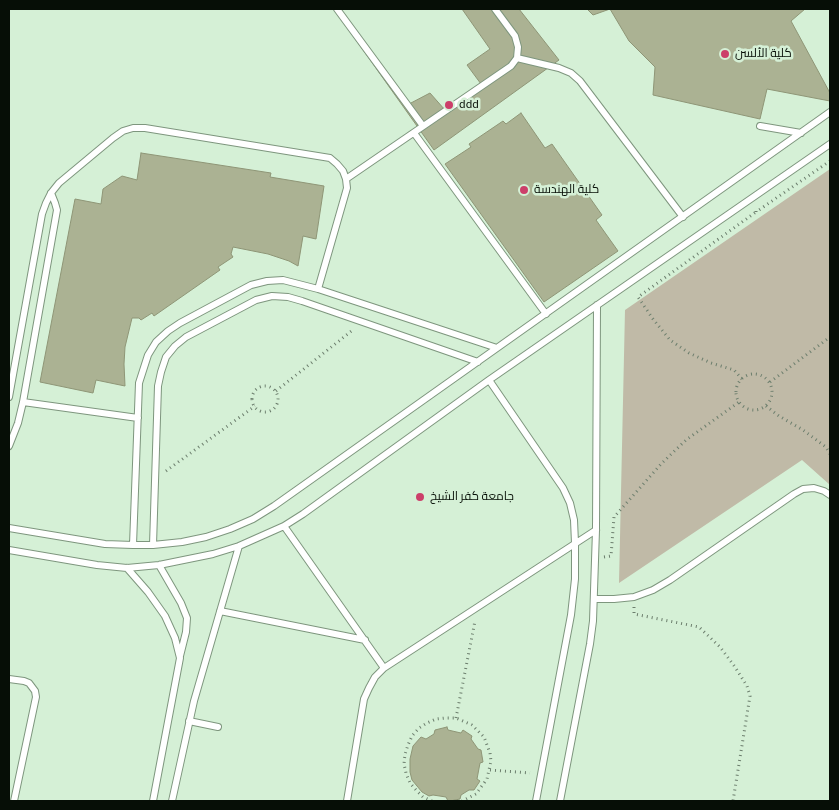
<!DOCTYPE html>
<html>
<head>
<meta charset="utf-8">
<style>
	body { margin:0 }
	#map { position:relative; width:839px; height:810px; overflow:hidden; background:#d5f0d6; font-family:"Source Sans 3",sans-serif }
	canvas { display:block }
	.frame { position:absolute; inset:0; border:10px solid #060e06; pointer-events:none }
</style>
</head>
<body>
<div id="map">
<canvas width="839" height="810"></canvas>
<div class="frame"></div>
</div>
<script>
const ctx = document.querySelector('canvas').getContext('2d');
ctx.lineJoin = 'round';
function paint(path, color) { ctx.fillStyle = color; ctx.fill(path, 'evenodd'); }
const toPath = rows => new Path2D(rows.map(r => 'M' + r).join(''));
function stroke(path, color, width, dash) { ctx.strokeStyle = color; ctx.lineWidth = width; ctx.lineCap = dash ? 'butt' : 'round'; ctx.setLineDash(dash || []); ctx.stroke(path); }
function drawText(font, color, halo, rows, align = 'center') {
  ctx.font = font + ' "Source Sans 3",Cairo,sans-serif'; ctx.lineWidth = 5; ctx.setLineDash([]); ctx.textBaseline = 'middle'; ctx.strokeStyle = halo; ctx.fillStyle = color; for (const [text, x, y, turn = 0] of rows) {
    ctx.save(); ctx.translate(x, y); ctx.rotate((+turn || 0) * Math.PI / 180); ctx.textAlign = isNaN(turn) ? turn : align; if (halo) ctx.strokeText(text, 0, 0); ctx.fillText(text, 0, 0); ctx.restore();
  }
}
paint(toPath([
	[830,169,830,485,802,460,619,583,625,310]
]), '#c0baa7');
const building = toPath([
	[334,9,519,9,559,60,434,150,334,9],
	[337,9,462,9,490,49,467,65,481,84,445,110,430,93,409,104,337,9],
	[587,9,805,9,791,21,830,93,830,101,767,89,760,119,653,95,655,67,629,41,610,9,593,15,587,9],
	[521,113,545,148,552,144,602,215,596,220,618,251,544,302,445,164,471,147,469,144,503,121,506,124,521,113],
	[141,153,271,173,270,177,324,186,316,239,303,236,298,266,289,261,268,254,233,247,231,254,233,257,218,267,220,270,154,316,152,313,141,320,139,318,132,318,125,347,124,364,125,386,96,380,93,393,40,382,75,199,101,204,103,189,122,176,137,180,141,153],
	[447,727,448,730,461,733,463,730,472,736,471,739,478,749,481,750,483,762,480,763,477,779,480,781,474,790,469,790,461,795,460,799,450,801,448,801,446,797,433,795,429,796,422,792,412,780,410,772,410,759,413,746,421,737,426,739,434,734,435,730,447,727]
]);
paint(building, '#abb293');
stroke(building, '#8e9576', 1);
const lane = toPath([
	[337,9,423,126],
	[517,58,559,68,571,73,580,81,683,217],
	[760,126,801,133],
	[414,133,546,314],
	[346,179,511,66,517,58,518,47,515,36,495,9],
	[489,380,563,488,570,503,574,520,575,543,575,579,571,615,536,801],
	[9,397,42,214,46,203,51,193,59,183,113,138,123,131,133,128,145,128,330,158,337,164,343,171,346,179,347,188,318,289],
	[23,402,138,418],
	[9,446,18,423,23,402,57,210,55,203,51,193],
	[284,526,384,668],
	[9,528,105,544,133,545,153,545,182,542,206,537,230,529,253,519,274,506,830,112],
	[133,545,139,383,148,355,156,342,168,331,180,323,251,285,267,281,283,280,318,289,497,348],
	[153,545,158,386,161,372,166,357,175,346,186,337,256,300,272,296,288,297,302,301,478,362],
	[9,550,97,565,127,568,159,565,213,554,239,546,284,526,303,514,489,380,830,144],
	[159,565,181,603,187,618,186,632,180,656],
	[127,568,148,592,165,616,175,638,180,658,153,801],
	[594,599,614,599,634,597,653,590,670,580,794,494,803,489,814,488,824,491,830,495],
	[220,611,365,640],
	[9,679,24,681,29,683,35,691,36,697,14,801],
	[189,721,218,727],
	[172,801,194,701,239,546],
	[347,801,364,699,369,688,375,677,384,668,596,530],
	[560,801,590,644,593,621,596,530,597,305]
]);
stroke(lane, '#7e967e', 8);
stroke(toPath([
	[756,211,756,212,830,161],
	'736 392a18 18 0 1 1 36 0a18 18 0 1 1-36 0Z',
	[742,379,734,370,711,363,689,353,670,340,653,319,638,297,756,212],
	[770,382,830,337],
	'252 399a13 13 0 1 1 26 0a13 13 0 1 1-26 0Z',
	[276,391,354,329],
	[766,406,779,416,803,430,826,447,830,454],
	[166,471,255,406],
	[604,557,611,556,614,517,662,463,686,440,739,402],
	[634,607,634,614,699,627,720,647,735,667,747,686,750,696,733,801],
	[456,718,475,621],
	[490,770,530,773],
	[432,801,423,797,416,790,410,783,406,773,404,764,405,754,408,745,412,736,419,728,427,723,436,719,446,718,456,718,472,725,484,737,490,753,491,761,487,779,476,794,462,801]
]), '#6c7e6d', 3, [1, 4]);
stroke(lane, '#fff', 6);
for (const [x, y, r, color] of [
	[725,54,5,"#cc3f6a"],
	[449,105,5,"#cc3f6a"],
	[524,190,5,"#cc3f6a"],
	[420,497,5,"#cc3f6a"]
]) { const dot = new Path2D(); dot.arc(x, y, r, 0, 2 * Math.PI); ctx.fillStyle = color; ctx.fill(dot); stroke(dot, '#d5f0d6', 2); }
drawText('12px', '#060e06', '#d5f0d6', [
	["كلية الألسن",735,54],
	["ddd",459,105],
	["كلية الهندسة",534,190],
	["جامعة كفر الشيخ",430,497]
], 'left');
</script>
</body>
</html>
